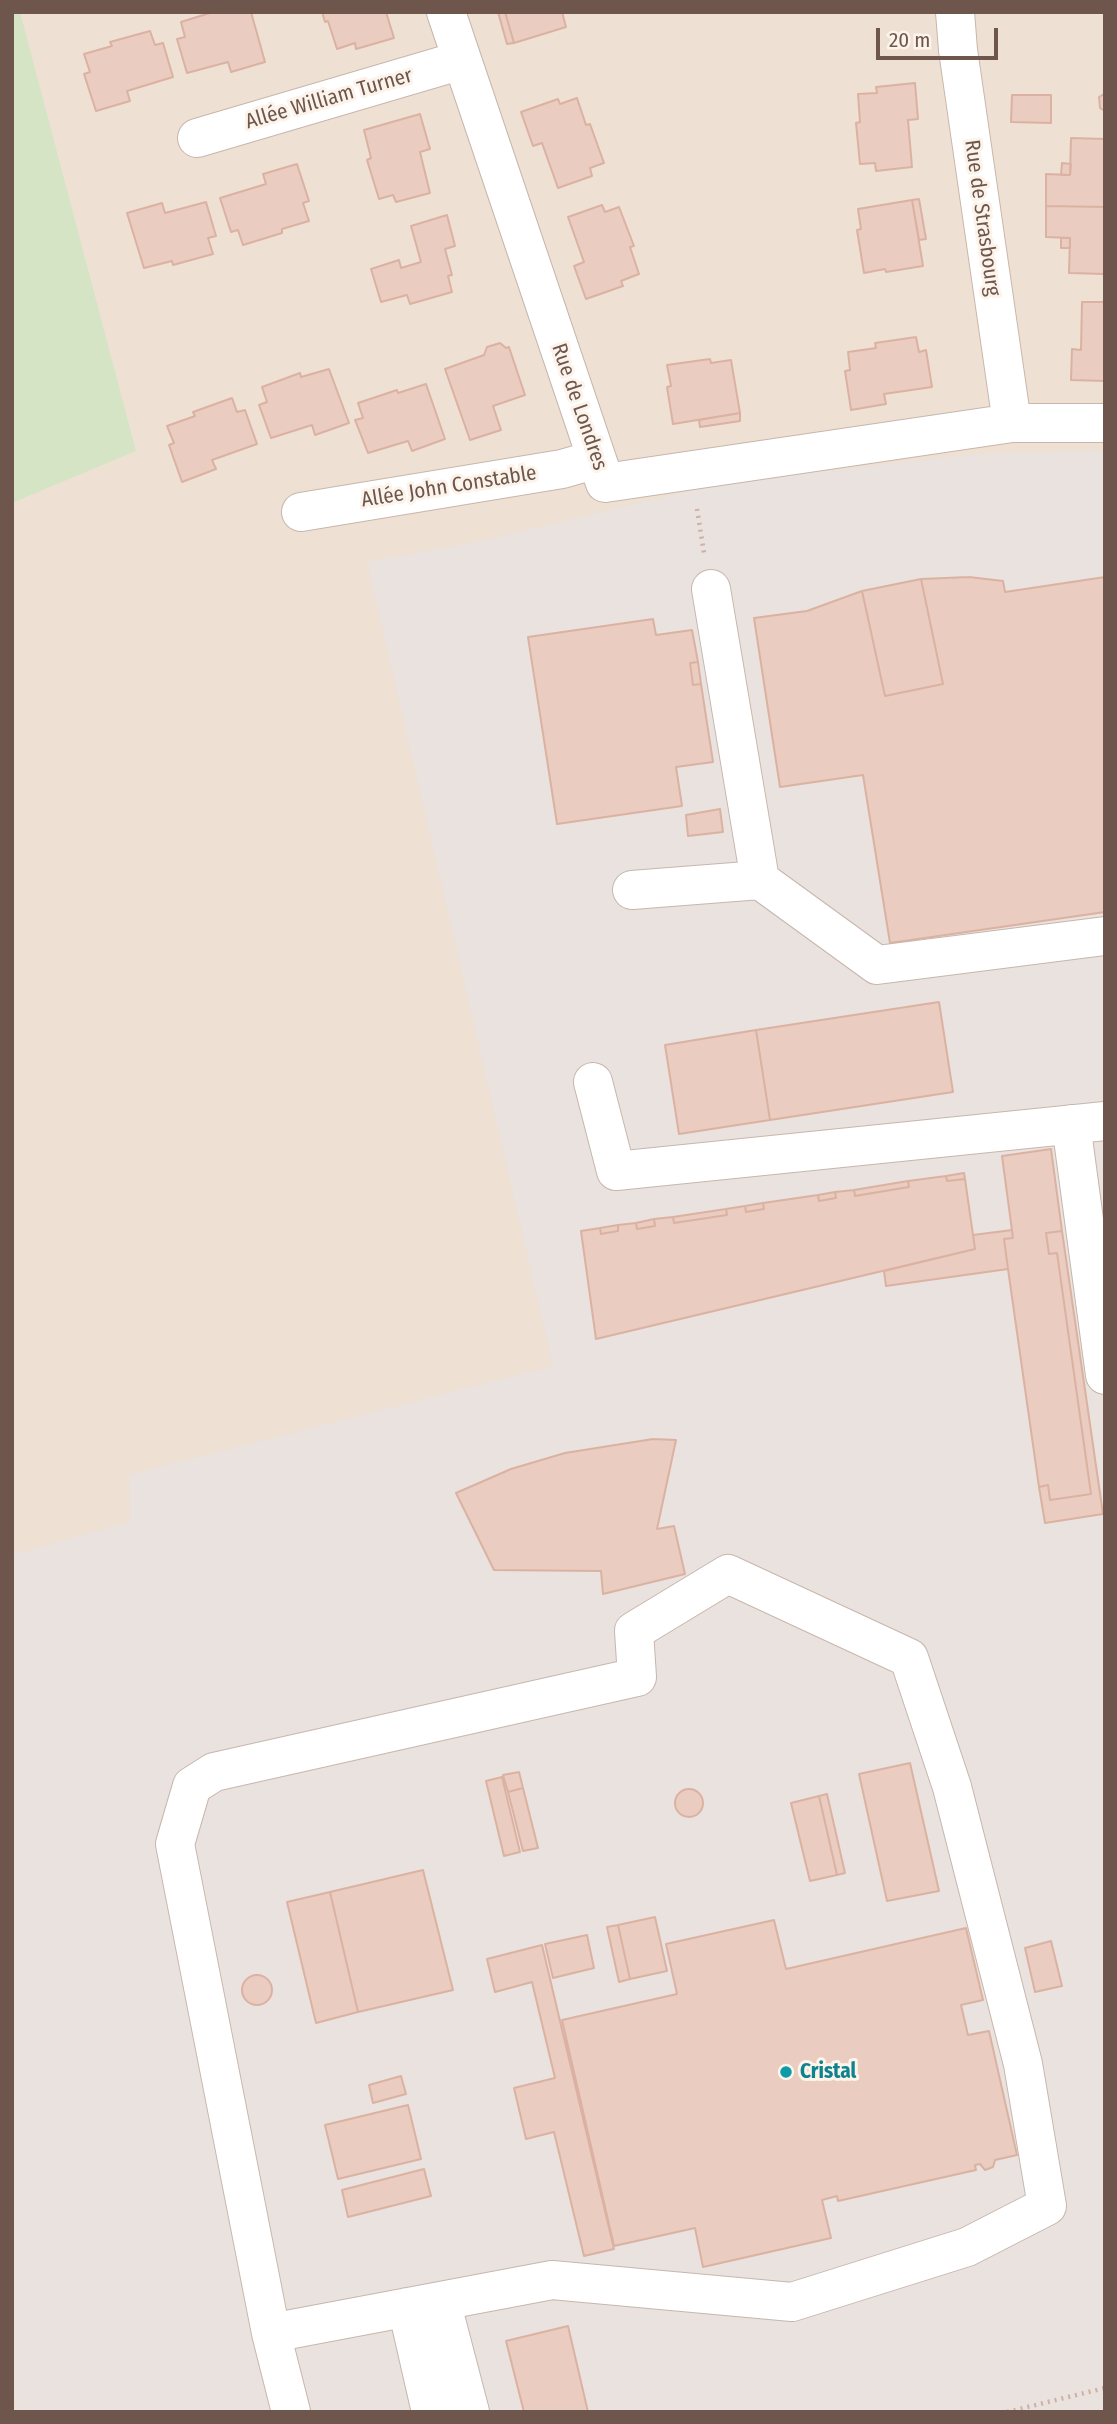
<!DOCTYPE html>
<html>
<head>
<meta charset="utf-8">
<style>
	body { margin:0 }
	#map { position:relative; width:1117px; height:2424px; overflow:hidden; background:#f9efe4; font-family:"Fira Sans Condensed",sans-serif }
	canvas { display:block }
	.frame { position:absolute; inset:0; border:14px solid #6e564d; pointer-events:none }
	.scale { position:absolute; left:876px; top:28px; width:122px; height:32px; box-sizing:border-box; border:4px solid #6e564d; border-top:0; padding-left:9px; font-size:21px; line-height:24px; white-space:nowrap; color:#6e564d; -webkit-text-stroke:5px #fcf3ea; paint-order:stroke }
</style>
</head>
<body>
<div id="map">
<canvas width="1117" height="2424"></canvas>
<div class="frame"></div>
<div class="scale">20 m</div>
</div>
<script>
const ctx = document.querySelector('canvas').getContext('2d');
ctx.lineJoin = 'round';
function paint(path, color) { ctx.fillStyle = color; ctx.fill(path, 'evenodd'); }
const toPath = rows => new Path2D(rows.map(r => 'M' + r).join(''));
function stroke(path, color, width, dash) { ctx.strokeStyle = color; ctx.lineWidth = width; ctx.lineCap = dash ? 'butt' : 'round'; ctx.setLineDash(dash || []); ctx.stroke(path); }
function drawText(font, color, halo, rows, align = 'center') {
  ctx.font = font + ' "Fira Sans Condensed",sans-serif'; ctx.lineWidth = 6; ctx.setLineDash([]); ctx.textBaseline = 'middle'; ctx.strokeStyle = halo; ctx.fillStyle = color; for (const [text, x, y, turn = 0] of rows) {
    ctx.save(); ctx.translate(x, y); ctx.rotate((+turn || 0) * Math.PI / 180); ctx.textAlign = isNaN(turn) ? turn : align; if (halo) ctx.strokeText(text, 0, 0); ctx.fillText(text, 0, 0); ctx.restore();
  }
}
paint(toPath([
	[12,12,1105,12,1105,2412,12,2412]
]), '#efe0d4');
paint(toPath([
	[1105,450,1105,2412,19,2412,12,2389,12,1555,130,1522,129,1475,553,1366,367,562,481,541,724,483,964,455]
]), '#e9e2de');
paint(toPath([
	[12,12,20,12,136,451,12,503]
]), '#d5e4c5');
const building = toPath([
	[213,12,251,12,265,62,231,72,228,62,187,73,177,39,185,37,181,22,213,12],
	[322,12,386,12,394,38,356,49,355,43,337,49,328,21,325,22,322,12],
	[498,12,505,12,514,43,507,44,498,12],
	[505,12,562,12,566,27,514,43,505,12],
	[150,31,155,45,163,43,173,77,127,91,130,101,96,111,84,74,90,72,84,54,112,46,110,42,150,31],
	[915,83,918,119,908,120,912,167,876,171,875,163,860,164,856,123,860,122,858,94,877,93,876,87,915,83],
	[1104,94,1105,94,1105,111,1100,108,1099,97,1104,94],
	[1012,95,1051,95,1051,123,1011,122,1012,95],
	[577,98,586,125,590,124,604,163,590,168,592,176,558,188,542,143,533,146,521,112,558,99,560,104,577,98],
	[420,114,430,149,420,152,430,193,396,202,393,195,379,199,367,160,371,158,364,130,420,114],
	[1071,138,1105,139,1105,207,1046,206,1046,174,1070,175,1071,138],
	[1062,163,1071,164,1070,175,1061,175,1062,163],
	[297,164,309,201,303,203,309,221,282,229,282,233,243,245,238,230,231,232,220,198,266,184,263,174,297,164],
	[919,199,926,239,919,240,912,200,919,199],
	[912,200,923,266,886,272,885,269,864,273,857,230,861,229,858,209,912,200],
	[206,202,216,236,208,238,213,254,173,265,172,261,144,268,127,213,162,203,165,213,206,202],
	[602,205,605,212,619,207,634,246,630,247,639,274,621,281,623,286,586,299,574,266,584,262,568,217,602,205],
	[1046,206,1105,207,1105,274,1069,273,1070,238,1046,237,1046,206],
	[447,215,455,246,445,249,452,275,448,276,452,292,410,304,407,295,381,302,371,269,399,260,401,268,421,262,411,226,447,215],
	[1061,238,1070,238,1070,248,1061,248,1061,238],
	[1082,302,1105,302,1105,381,1071,380,1072,349,1081,350,1082,302],
	[916,337,919,352,926,350,932,387,884,394,886,404,851,410,845,371,850,370,848,352,876,348,875,343,916,337],
	[500,343,506,348,509,347,525,395,493,406,501,430,470,440,445,369,484,355,487,347,500,343],
	[710,359,711,363,731,360,740,413,673,424,667,387,671,386,667,365,710,359],
	[329,369,349,423,315,435,312,425,271,438,259,405,267,402,262,387,300,373,301,377,329,369],
	[426,384,445,439,412,451,408,441,368,453,355,420,363,418,358,403,397,390,398,393,426,384],
	[232,398,237,412,245,410,257,444,212,460,216,469,182,482,169,445,174,443,167,426,195,416,193,412,232,398],
	[740,413,740,421,700,427,699,420,740,413],
	[969,577,1003,581,1005,592,1105,577,1105,912,890,943,863,775,780,787,754,618,807,611,862,591,885,696,943,684,921,579,969,577],
	[921,579,943,684,885,696,862,591,921,579],
	[653,619,656,635,692,630,698,662,690,663,693,685,701,684,713,762,676,767,682,806,557,824,528,637,653,619],
	[698,662,701,684,693,685,690,663,698,662],
	[720,809,723,832,688,836,686,815,720,809],
	[939,1002,953,1092,770,1120,756,1030,939,1002],
	[756,1030,770,1120,679,1134,665,1045,756,1030],
	[1051,1149,1062,1231,1046,1233,1049,1254,1057,1253,1091,1494,1050,1500,1048,1485,1039,1487,1008,1269,1004,1239,1013,1238,1002,1156,1051,1149],
	[964,1173,965,1179,947,1181,946,1176,964,1173],
	[946,1176,947,1181,965,1179,975,1249,596,1339,581,1231,600,1228,601,1234,618,1231,618,1225,636,1223,637,1229,655,1226,654,1219,673,1217,674,1223,727,1215,726,1209,745,1206,746,1212,764,1209,763,1203,818,1195,819,1201,836,1198,835,1192,854,1190,855,1196,909,1187,908,1181,946,1176],
	[908,1181,909,1187,855,1196,854,1190,908,1181],
	[835,1192,836,1198,819,1201,818,1195,835,1192],
	[763,1203,764,1209,746,1212,745,1206,763,1203],
	[726,1209,727,1215,674,1223,673,1217,726,1209],
	[654,1219,655,1226,637,1229,636,1223,654,1219],
	[618,1225,618,1231,601,1234,600,1228,618,1225],
	[1012,1230,1013,1238,1004,1239,1008,1269,886,1286,884,1271,975,1249,973,1235,1012,1230],
	[1062,1231,1103,1514,1045,1523,1039,1487,1048,1485,1050,1500,1091,1494,1057,1253,1049,1254,1046,1233,1062,1231],
	[653,1439,676,1440,657,1529,674,1526,685,1574,603,1594,601,1571,494,1570,456,1493,511,1469,565,1453,653,1439],
	[910,1763,939,1891,887,1901,859,1774,910,1763],
	[519,1772,523,1788,508,1792,503,1775,519,1772],
	[502,1777,520,1852,504,1856,486,1781,502,1777],
	[523,1788,538,1848,523,1851,508,1792,523,1788],
	'675 1803a14 14 0 1 1 28 0a14 14 0 1 1-28 0Z',
	[827,1794,845,1873,837,1875,819,1796,827,1794],
	[819,1796,837,1875,810,1881,791,1803,819,1796],
	[423,1870,453,1990,358,2012,330,1892,423,1870],
	[330,1892,358,2012,316,2023,287,1902,330,1892],
	[655,1917,667,1971,630,1979,618,1925,655,1917],
	[774,1920,786,1969,966,1928,983,2000,961,2005,968,2035,989,2031,1017,2155,995,2160,993,2167,985,2170,980,2164,975,2165,976,2170,838,2201,837,2196,822,2200,831,2238,703,2267,695,2228,614,2246,562,2020,677,1994,666,1944,774,1920],
	[618,1925,630,1979,619,1982,607,1927,618,1925],
	[587,1935,594,1968,553,1978,545,1944,587,1935],
	[1051,1941,1062,1986,1035,1992,1025,1948,1051,1941],
	[542,1945,614,2249,584,2256,554,2132,526,2139,514,2088,555,2078,532,1982,495,1992,487,1959,542,1945],
	'242 1990a15 15 0 1 1 30 0a15 15 0 1 1-30 0Z',
	[401,2076,406,2094,373,2103,369,2085,401,2076],
	[408,2105,421,2159,338,2179,325,2125,408,2105],
	[424,2169,431,2196,348,2217,342,2190,424,2169],
	[568,2326,588,2412,524,2412,506,2341,568,2326]
]);
paint(building, '#ebccc0');
stroke(building, '#dbb2a2', 2);
const minor = toPath([
	[446,12,605,483,1012,423,1105,423],
	[955,12,958,50,1012,423],
	[197,138,462,60],
	[301,512,562,469,597,459],
	[711,589,760,880],
	[632,890,760,880,877,965,1105,936],
	[593,1082,616,1171,1105,1121],
	[1071,1124,1105,1375],
	[441,2301,470,2412],
	[407,2307,431,2412],
	[271,2333,552,2280,792,2302,967,2247,1047,2206,1023,2064,952,1787,909,1658,728,1574,634,1631,637,1677,214,1772,192,1786,175,1844,271,2333,291,2412]
]);
stroke(minor, '#c8b6ac', 40);
stroke(toPath([
	[697,509,704,553],
	[1007,2412,1105,2388]
]), '#cfb0a3', 4.5, [2, 5]);
stroke(minor, '#fff', 38);
for (const [x, y, r, color] of [
	[786,2072,7,"#0f9aa8"]
]) { const dot = new Path2D(); dot.arc(x, y, r, 0, 2 * Math.PI); ctx.fillStyle = color; ctx.fill(dot); stroke(dot, '#fcf3ea', 2.5); }
drawText('21px', '#6e564d', '#fcf3ea', [
	["Allée William Turner",329,99,-16],
	["Rue de Strasbourg",982,218,82],
	["Rue de Londres",579,407,71],
	["Allée John Constable",449,487,-9]
]);
drawText('bold 21px', '#0d838f', '#fcf3ea', [
	["Cristal",800,2072]
], 'left');
</script>
</body>
</html>
